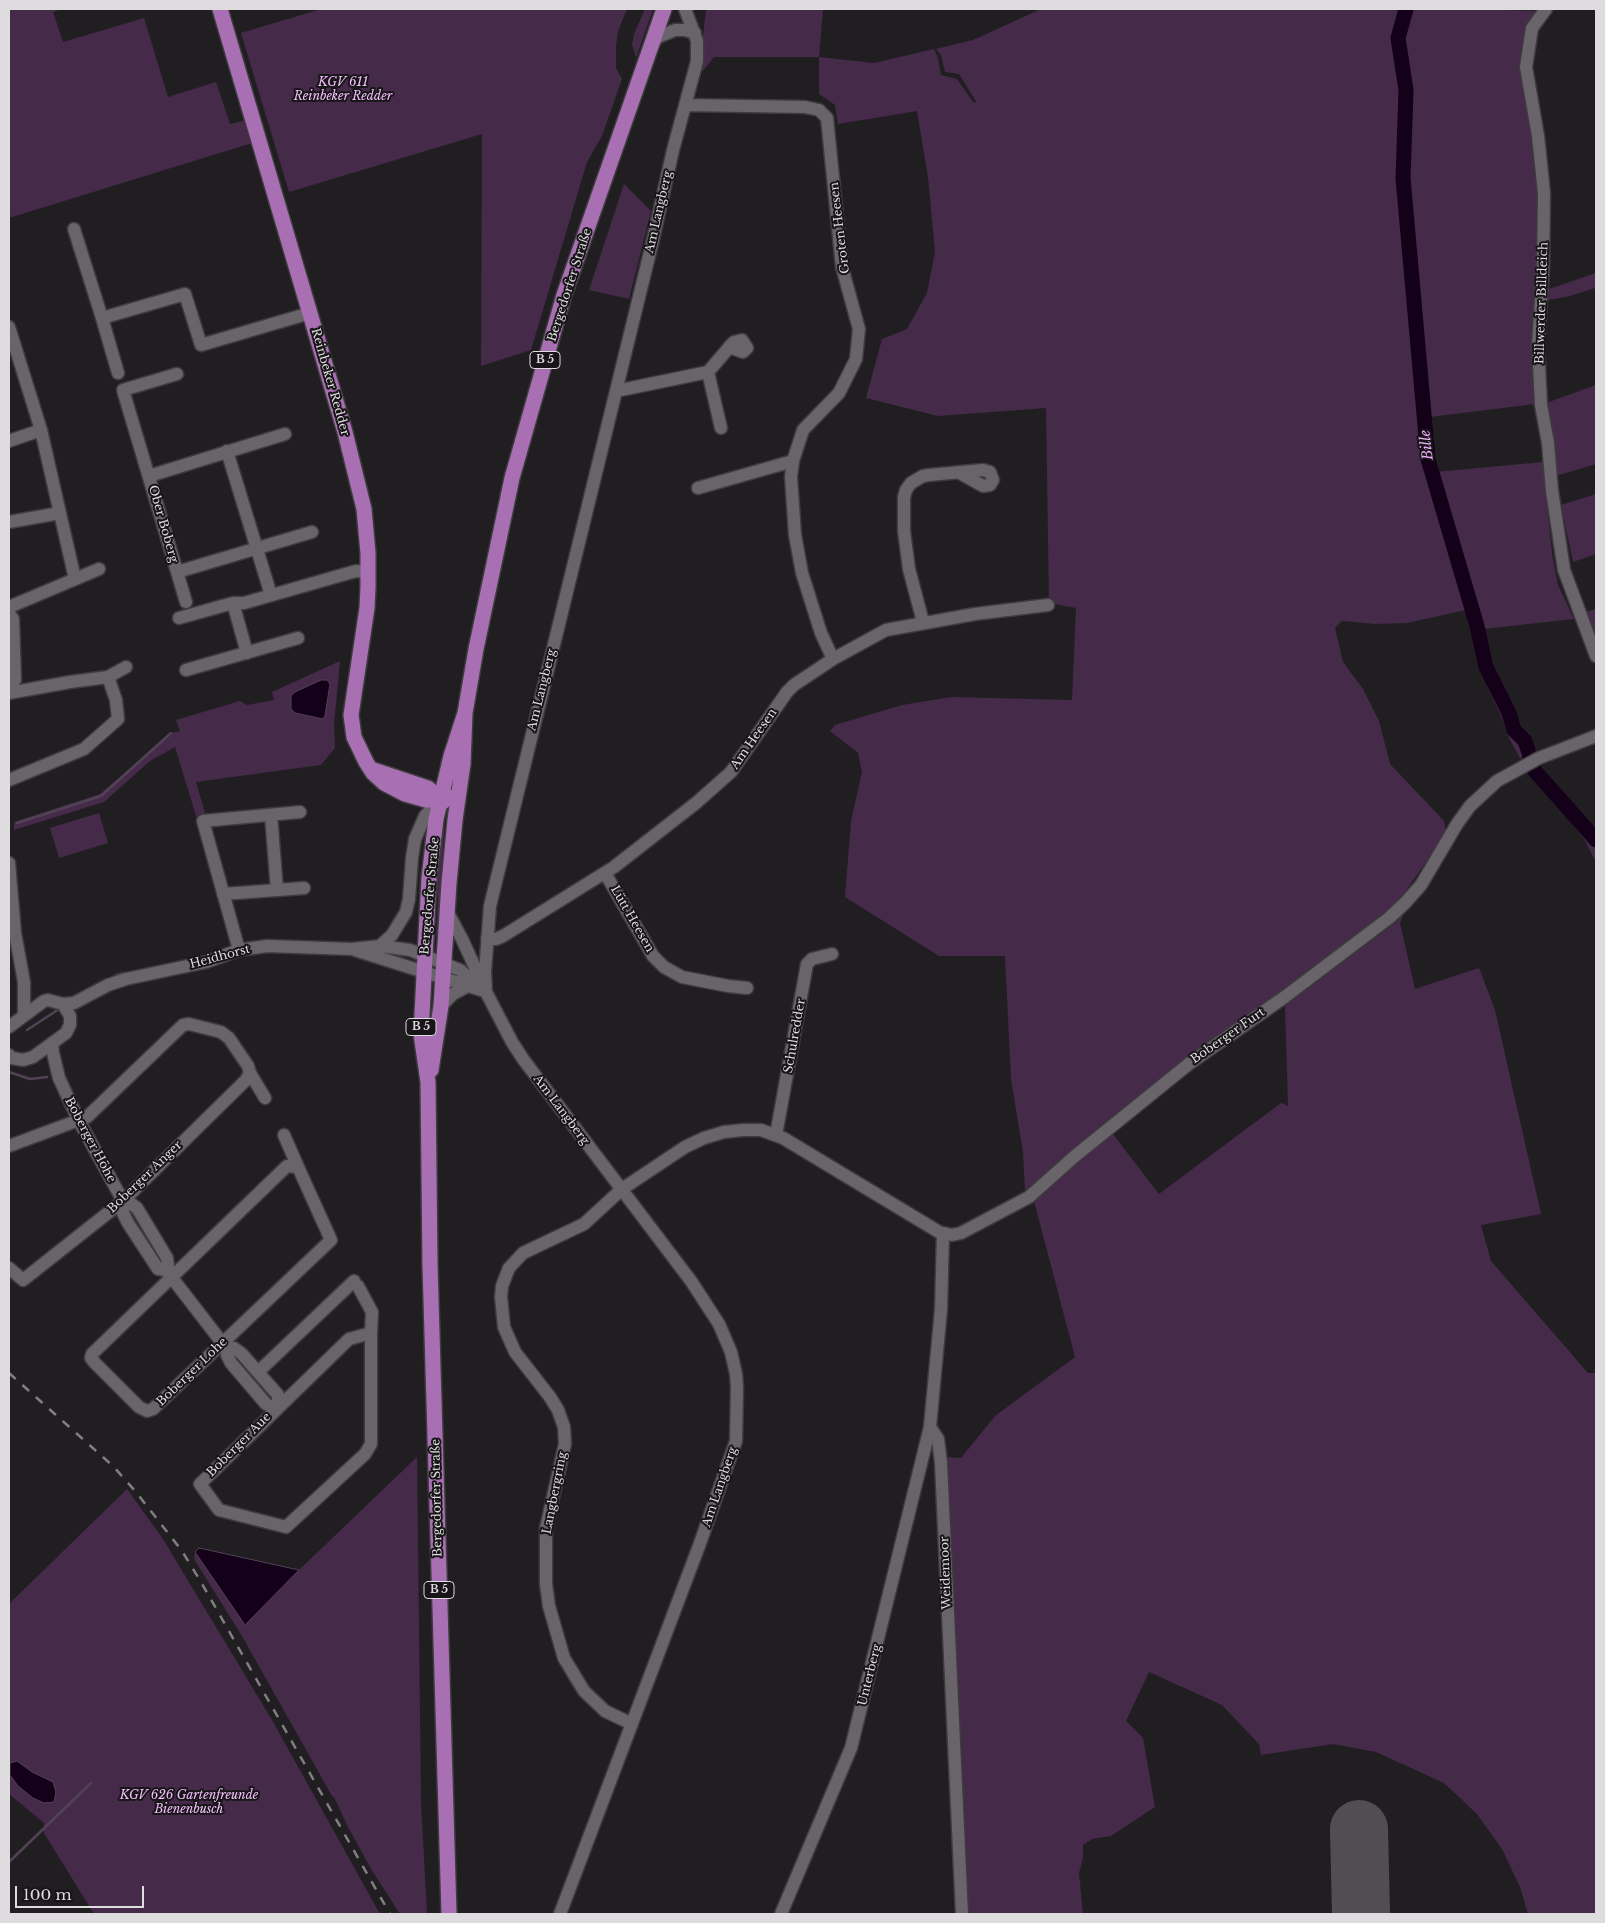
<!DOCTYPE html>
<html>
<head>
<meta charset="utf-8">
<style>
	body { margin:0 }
	#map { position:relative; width:1605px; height:1923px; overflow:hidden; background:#211e22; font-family:"Libre Baskerville",serif }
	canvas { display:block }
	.frame { position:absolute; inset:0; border:10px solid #dfdcdf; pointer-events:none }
	.scale { position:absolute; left:15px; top:1886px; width:129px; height:22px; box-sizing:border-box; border:2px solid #dfdcdf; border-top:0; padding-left:6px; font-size:15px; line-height:18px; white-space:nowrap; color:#dfdcdf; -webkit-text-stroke:4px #181519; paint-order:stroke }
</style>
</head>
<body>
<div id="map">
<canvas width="1605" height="1923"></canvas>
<div class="frame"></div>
<div class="scale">100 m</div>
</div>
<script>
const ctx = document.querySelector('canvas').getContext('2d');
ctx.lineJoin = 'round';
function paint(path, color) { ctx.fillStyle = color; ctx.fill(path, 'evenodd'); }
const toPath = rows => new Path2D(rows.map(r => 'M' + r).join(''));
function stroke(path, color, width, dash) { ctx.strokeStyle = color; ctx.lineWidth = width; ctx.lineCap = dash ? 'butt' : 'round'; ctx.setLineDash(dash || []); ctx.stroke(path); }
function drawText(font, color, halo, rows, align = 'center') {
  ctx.font = font + ' "Libre Baskerville",serif'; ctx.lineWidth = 4; ctx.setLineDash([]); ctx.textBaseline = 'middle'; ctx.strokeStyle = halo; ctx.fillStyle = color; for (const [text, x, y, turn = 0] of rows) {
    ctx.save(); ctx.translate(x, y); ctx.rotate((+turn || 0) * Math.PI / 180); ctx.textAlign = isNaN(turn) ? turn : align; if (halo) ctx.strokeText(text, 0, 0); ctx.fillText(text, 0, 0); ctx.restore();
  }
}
paint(toPath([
	[9,9,62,9,53,12,63,42,144,18,168,97,216,82,230,124,246,120,252,143,9,218],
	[321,9,627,9,618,31,616,46,616,68,622,79,602,136,587,162,531,350,481,366,482,134,289,192,241,33],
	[645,9,653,9,636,58,632,44,634,34],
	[706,9,823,9,819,57,874,63,934,49,938,58,941,75,957,79,973,102,977,103,959,74,945,72,941,55,936,49,973,40,1041,9,1478,9,1537,11,1527,24,1519,69,1533,139,1539,194,1533,344,1535,404,1430,417,1418,283,1405,176,1406,99,1399,179,1425,459,1444,522,1466,581,1447,522,1435,472,1543,462,1552,554,1558,585,1574,619,1483,629,1475,608,1407,623,1375,624,1342,621,1335,628,1343,662,1363,689,1379,721,1390,764,1444,821,1446,833,1398,902,1025,1193,1023,1152,1011,1079,1005,956,939,956,845,897,851,821,862,772,858,753,830,731,835,725,902,705,952,697,1072,700,1076,608,1049,603,1046,408,938,416,866,398,882,339,907,329,927,293,935,252,928,177,917,111,838,124,835,105,819,94,819,57,714,57,695,81,702,46],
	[624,184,651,211,629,299,589,290],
	[1596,273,1596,296,1595,288,1570,296,1548,300,1549,289],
	[1596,385,1596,464,1556,476,1546,403],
	[1596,494,1596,554,1573,562,1561,505],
	[1596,609,1596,641,1586,612],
	[340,661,334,725,335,748,321,765,196,782,206,816,197,819,175,747,150,761,104,802,14,830,14,822,100,794,171,733,180,731,176,720,240,701,247,705,274,700,272,692],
	[1490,685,1512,733,1526,755,1520,758,1509,738,1502,718,1487,686],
	[1542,767,1572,808,1596,834,1596,862,1584,839,1551,798,1530,776],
	[99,813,108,843,59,858,50,828],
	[443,815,445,816,440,896,441,936,436,936,438,900,435,880],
	[1405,910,1400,923,1415,989,1479,968,1495,1010,1541,1214,1481,1225,1491,1261,1588,1373,1596,1373,1596,1914,1528,1914,1520,1887,1502,1849,1477,1814,1444,1783,1376,1752,1333,1744,1261,1755,1259,1744,1222,1705,1149,1672,1126,1721,1143,1738,1155,1807,1111,1836,1092,1839,1083,1845,1083,1858,1079,1873,1083,1914,968,1914,946,1457,961,1458,995,1416,1075,1357,1034,1201,1077,1160,1112,1133,1159,1194,1281,1103,1288,1106,1285,1006,1396,922],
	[417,1457,421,1802,427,1914,400,1914,371,1869,348,1827,334,1797,332,1796,242,1636,194,1559,195,1552,245,1624,299,1570],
	[127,1489,163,1539,272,1720,380,1914,94,1914,44,1833,44,1823,9,1794,9,1604],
	[17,1761,32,1772,42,1776,10,1775]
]), '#452a4a');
const water = toPath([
	[321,680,327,680,330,684,325,716,323,719,295,713,291,709,291,696,295,692,321,680],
	[199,1548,299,1570,245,1625,195,1552,199,1548],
	[17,1761,32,1772,53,1782,56,1792,54,1802,44,1803,33,1798,18,1786,10,1775,10,1763,17,1761]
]);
paint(water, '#15001a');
stroke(water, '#524255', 1);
stroke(toPath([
	[17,823,101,796,171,733],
	[116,975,124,973],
	[27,1030,59,1009],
	[9,1072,30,1079,47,1077],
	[9,1862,91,1783]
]), '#524255', 2.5);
stroke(toPath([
	[1406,9,1398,38,1406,90,1403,178,1428,459,1477,626,1486,667,1509,713,1514,730,1525,741,1535,771,1596,840]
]), '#15001a', 15);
stroke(toPath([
	[1359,1829,1361,1914]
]), '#514e52', 58);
const minor = toPath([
	[1546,9,1532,28,1526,67,1538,136,1544,193,1543,269,1538,344,1541,405,1548,443,1552,491,1564,570,1596,656],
	[652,44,658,37,675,30,685,30,695,33],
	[686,105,805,107,819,110,827,118,842,267,859,329,856,359,839,393,803,430,793,461,791,477,795,535,802,573,821,633,833,659],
	[74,229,102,318],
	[9,327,41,430,75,579],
	[708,372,721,428],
	[118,373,102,318,185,294,201,345,310,313],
	[177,374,123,390,186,602],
	[616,391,708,372,732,344,734,342,742,340,747,348,743,352,729,347],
	[9,441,41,430],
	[227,451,271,595],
	[149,476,285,434],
	[698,488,793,461],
	[9,522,60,513],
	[177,572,312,532],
	[233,603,247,653],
	[9,607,99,569],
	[9,613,13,619,15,680,9,690],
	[179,618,233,603,244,603,356,571,369,572],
	[923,622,909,569,904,531,904,497,906,490,911,483,923,476,929,475,983,470,990,472,993,480,990,485,983,486,958,472],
	[186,670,298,638],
	[9,693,70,682,108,677,126,667],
	[9,780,84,749,118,719,116,700,108,677],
	[271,815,277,890],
	[9,863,15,933,24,982,24,1015],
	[605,873,653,956,664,967,682,977,728,986,747,988],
	[223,894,304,888],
	[447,911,462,939,483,985],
	[487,939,496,939,503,936,614,867,696,803,731,772,787,692,794,685,833,659,886,630,975,614,1048,605],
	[380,946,392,935,406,912,409,899,412,858,415,839,425,816,440,800],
	[239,950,203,821,300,812],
	[355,950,481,990],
	[486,992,485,972,490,906,652,244,673,150,697,61,697,41,685,9],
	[63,1004,74,1003,108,985,126,979,206,962,239,950,267,946,352,949,380,946,410,950,460,970,486,992,512,1042,523,1059,691,1281,719,1324,731,1352,736,1374,737,1387,736,1441,699,1546,560,1914],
	[441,1006,453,994,468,986],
	[9,1027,44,1001,48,1000,63,1004,70,1016,70,1025,66,1033,33,1057,23,1060,12,1058,9,1055],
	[52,1043,53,1053,59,1078,79,1121,123,1201,123,1213,128,1223,158,1269,166,1270],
	[250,1073,265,1098],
	[284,1135,298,1167],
	[776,1135,807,964,812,959,832,954],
	[9,1146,87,1117,183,1025,189,1024,221,1032,229,1038,248,1066,250,1073,246,1080,123,1201,23,1280,9,1268],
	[287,1166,298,1167,331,1240,153,1409,147,1411,139,1407,95,1363,91,1358,92,1354,287,1166],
	[123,1201,130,1203,137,1208,167,1258,168,1266,166,1270],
	[943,1234,941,1309,930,1427,938,1439,941,1463,962,1914],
	[166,1270,227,1349,227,1355,231,1363,266,1404,270,1406,278,1406,278,1395,242,1354,234,1348,227,1349],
	[358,1286,372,1312,371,1333],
	[371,1333,371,1444,365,1454,286,1527,219,1510,200,1484,349,1339,371,1333],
	[258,1372,354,1281],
	[632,1724,605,1711,584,1691,564,1658,549,1606,546,1584,546,1528,565,1444,564,1427,558,1410,550,1397,515,1352,504,1327,501,1297,502,1286,509,1268,523,1253,584,1224,622,1189,685,1147,704,1138,724,1132,743,1130,761,1130,783,1138,939,1232,952,1235,961,1233,1029,1197,1075,1156,1190,1063,1286,996,1389,918,1405,903,1421,885,1457,824,1470,806,1497,781,1539,758,1596,736],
	[781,1914,851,1748,930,1427]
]);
const major = toPath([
	[220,9,345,432,364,509,368,553,368,587,367,608,351,715,354,737,366,762,373,773,384,783,405,794,426,800,440,800,449,797],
	[374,770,428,788,443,802],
	[431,1070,441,1006,449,883,455,820,463,764,465,713,476,649,512,478,564,295,664,9],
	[449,1914,430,1265,428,1082,421,1034,429,878,436,819,451,756,465,713]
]);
stroke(minor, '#3e3b3e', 15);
stroke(major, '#3e3b3e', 18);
stroke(minor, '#686469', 12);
stroke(major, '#a86fb2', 15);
stroke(toPath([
	[9,1373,114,1467,136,1492,182,1551,201,1582,390,1914]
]), '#817e82', 2.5, [9, 9]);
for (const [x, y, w] of [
	[545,360,30],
	[421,1027,30],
	[439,1590,30]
]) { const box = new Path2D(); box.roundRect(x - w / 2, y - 8.5, w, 17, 4); ctx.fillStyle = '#181519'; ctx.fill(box); stroke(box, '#dfdcdf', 1); }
drawText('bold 11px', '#dfdcdf', null, [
	["B 5",545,360],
	["B 5",421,1027],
	["B 5",439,1590]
]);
drawText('italic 12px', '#f3c0fc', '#181519', [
	["KGV 611",343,83],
	["Reinbeker Redder",343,97],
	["KGV 626 Gartenfreunde",189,1796],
	["Bienenbusch",189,1810]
]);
drawText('12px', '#dfdcdf', '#181519', [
	["Am Langberg",659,212,-77],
	["Groten Heesen",840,228,-97],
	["Bergedorfer Straße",570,285,-72],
	["Billwerder Billdeich",1542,303,-88],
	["Reinbeker Redder",330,382,74],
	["Ober Boberg",163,524,74],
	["Am Langberg",542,690,-76],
	["Am Heesen",754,739,-55],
	["Bergedorfer Straße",430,896,-85],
	["Lütt Heesen",632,919,60],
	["Heidhorst",220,957,-15],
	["Schulredder",795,1036,-80],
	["Boberger Furt",1228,1036,-35],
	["Am Langberg",561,1110,53],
	["Boberger Höhe",90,1140,62],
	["Boberger Anger",145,1177,-44],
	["Boberger Lohe",192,1372,-44],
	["Boberger Aue",239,1445,-45],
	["Am Langberg",720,1487,-71],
	["Langbergring",555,1493,-79],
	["Bergedorfer Straße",437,1498,-91],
	["Weidemoor",946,1573,-92],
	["Unterberg",870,1675,-76]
]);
drawText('italic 14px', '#eeaff9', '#181519', [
	["Bille",1427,445,-97]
]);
</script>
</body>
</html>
